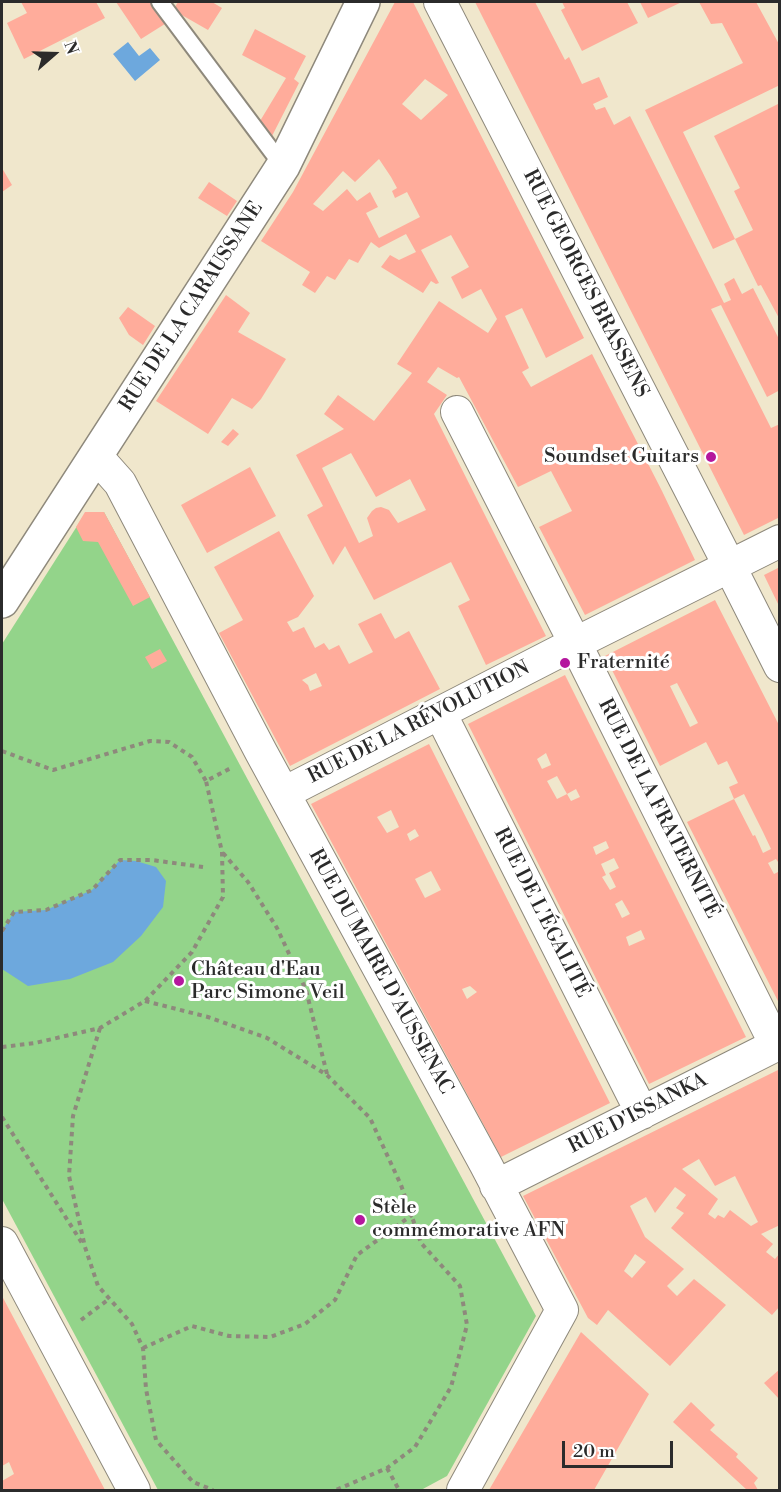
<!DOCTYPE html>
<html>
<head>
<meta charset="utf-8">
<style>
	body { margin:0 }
	#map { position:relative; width:781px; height:1492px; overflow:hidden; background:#f0e7cc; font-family:"Libre Bodoni",serif }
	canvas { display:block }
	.frame { position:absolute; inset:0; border:3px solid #2b2b2b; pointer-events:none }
	.north { position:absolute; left:24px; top:24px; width:60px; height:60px; -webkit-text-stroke:4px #fff; paint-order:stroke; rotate:70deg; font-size:16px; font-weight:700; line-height:24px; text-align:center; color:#2b2b2b }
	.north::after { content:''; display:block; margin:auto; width:21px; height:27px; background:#2b2b2b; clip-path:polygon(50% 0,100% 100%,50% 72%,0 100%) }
	.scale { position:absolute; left:562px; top:1441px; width:111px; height:27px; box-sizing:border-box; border:3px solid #2b2b2b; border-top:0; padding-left:8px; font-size:18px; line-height:21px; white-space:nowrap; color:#2b2b2b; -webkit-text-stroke:4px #fff; paint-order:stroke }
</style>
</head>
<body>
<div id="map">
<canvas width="781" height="1492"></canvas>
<div class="frame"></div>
<div class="north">N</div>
<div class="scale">20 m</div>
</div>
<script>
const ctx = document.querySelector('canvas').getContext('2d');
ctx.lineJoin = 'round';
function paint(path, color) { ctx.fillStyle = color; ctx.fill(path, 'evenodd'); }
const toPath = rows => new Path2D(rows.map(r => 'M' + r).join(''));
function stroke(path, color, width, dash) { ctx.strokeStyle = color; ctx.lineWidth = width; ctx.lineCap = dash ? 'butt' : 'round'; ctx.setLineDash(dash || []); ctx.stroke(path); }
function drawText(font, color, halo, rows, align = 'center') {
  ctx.font = font + ' "Libre Bodoni",serif'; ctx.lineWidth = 6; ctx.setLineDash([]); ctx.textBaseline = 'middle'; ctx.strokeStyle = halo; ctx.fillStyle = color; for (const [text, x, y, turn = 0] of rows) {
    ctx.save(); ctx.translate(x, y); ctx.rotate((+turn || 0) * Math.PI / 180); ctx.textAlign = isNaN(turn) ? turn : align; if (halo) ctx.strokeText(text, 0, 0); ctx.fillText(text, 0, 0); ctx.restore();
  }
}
paint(toPath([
	[86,512,104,512,536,1316,447,1476,421,1490,158,1490,2,1199,2,644]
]), '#93d48a');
paint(toPath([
	[128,42,139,56,150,48,160,60,135,81,113,54],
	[120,860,136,861,156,867,166,881,163,907,141,936,113,962,70,979,28,986,2,969,2,931,14,912,46,910,92,890]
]), '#6da8dd');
paint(toPath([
	[21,2,96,2,105,18,24,59,7,23,27,13],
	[116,2,153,2,168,22,141,39],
	[178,2,212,2,222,8,208,30,173,10],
	[395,2,413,2,584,338,546,358,522,308,505,316,529,368,522,372,531,387,592,354,662,491,695,560,585,615,539,527,572,511,551,471,518,487,459,377,457,378,438,367,427,382,447,395,434,414,546,636,486,665,458,606,470,600,451,562,374,600,345,546,333,565,307,515,323,506,296,455,344,429,324,414,338,395,374,421,412,373,397,364,439,301,488,333,497,319,481,289,462,299,451,277,469,267,451,235,421,250,439,283,436,284,431,281,423,293,381,267,390,255,399,260,416,252,406,234,379,248,371,242,358,263,349,259,335,280,327,276,315,293,302,285,310,272,261,241,293,192],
	[425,79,448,95,421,120,402,104],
	[379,159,391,177,397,188,392,191,395,198,407,192,420,217,379,238,366,213,378,207,370,192,357,201,347,189,323,211,313,204,343,171,355,182],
	[351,453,376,497,410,479,426,510,398,523,389,510,381,507,376,508,372,511,367,518,373,536,359,543,322,468],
	[475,2,535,2,565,60,569,57,582,84,599,77,608,97,593,104,596,110,605,107,614,125,630,116,724,303,731,300,724,284,734,278,742,294,753,288,780,341,780,390,767,397,721,305,711,309,771,428,780,424,780,517,744,535],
	[562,2,627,2,638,23,582,51,561,10,565,8],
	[640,2,682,2,648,18],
	[699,2,756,2,780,46,780,85,683,132,735,239,713,249,645,110,743,63,722,23,711,24],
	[255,29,306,56,294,79,299,83,272,136,260,121,286,78,242,55],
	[780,103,780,320,761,285,758,286,735,239,753,230,734,191,740,188,714,136],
	[2,168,12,185,2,192],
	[209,182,237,201,227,216,198,198],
	[226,295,250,313,238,332,286,359,261,399,252,409,232,398,208,434,156,401],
	[128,307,155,326,143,345,129,335,119,318],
	[233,429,239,434,228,446,221,442],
	[250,467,276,516,207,553,181,505],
	[85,512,104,512,150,597,133,606,98,542,83,541,76,527],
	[279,531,314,596,298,617,287,622,293,632,304,627,315,648,324,643,329,650,339,645,349,664,373,652,358,624,381,613,395,639,409,631,440,689,290,766,219,633,243,620,214,567],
	[316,673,322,686,310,691,308,685,302,680],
	[780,567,780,608,764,575],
	[715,600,780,727,780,865,776,859,768,863,774,874,780,871,780,1005,687,822,734,799,753,836,755,835,763,853,771,849,763,832,744,794,734,799,729,787,738,783,727,761,718,765,706,742,660,766,605,656],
	[677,683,698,723,690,727,670,686],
	[160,649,167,661,152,669,145,657],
	[565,675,746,1037,649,1084,468,724],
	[546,753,551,765,542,769,537,759],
	[557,776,567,794,576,789,580,797,571,801,567,794,557,799,547,781],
	[606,841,609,848,596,855,593,847],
	[614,858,619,868,609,873,616,887,610,890,602,877,606,875,601,864],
	[622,900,630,914,622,918,615,904],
	[641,930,645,939,629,946,626,937],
	[429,744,610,1103,501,1157,311,804],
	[391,810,399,827,387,833,377,817],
	[415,829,419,836,410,841,407,834],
	[431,871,441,890,425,898,415,879],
	[470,986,477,992,467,999,462,989],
	[780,1069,780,1112,778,1113,780,1117,780,1225,761,1234,773,1244,766,1252,775,1259,780,1253,780,1306,772,1315,671,1228,684,1213,676,1208,686,1195,675,1187,655,1213,646,1197,630,1206,645,1237,684,1269,667,1286,677,1296,694,1279,726,1305,670,1366,608,1310,597,1325,588,1318,523,1196],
	[699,1159,715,1186,735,1176,758,1222,751,1226,730,1210,724,1218,718,1215,715,1219,708,1214,718,1199,682,1169],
	[635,1254,646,1262,632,1278,624,1271],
	[2,1296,78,1439,105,1490,2,1490,2,1481,14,1474,9,1462,2,1466],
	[581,1332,649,1394,594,1490,489,1490],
	[780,1369,780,1400,764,1383],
	[691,1402,715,1425,710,1430,738,1454,736,1457,758,1478,754,1483,758,1490,747,1490,673,1422]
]), '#ffac9b');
const lane = toPath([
	[160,2,283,166]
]);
const street = toPath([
	[440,2,730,567,780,666],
	[457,412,575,643,776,1045],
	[96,456,120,483,261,752,485,1163,562,1310,463,1490],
	[440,713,642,1113],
	[284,793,562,650,780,541],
	[496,1186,780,1043],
	[2,1243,134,1490]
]);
const secondary = toPath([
	[2,601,283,166,363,2]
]);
stroke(lane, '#8e897c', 20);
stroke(street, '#8e897c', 34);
stroke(secondary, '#8e897c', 36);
stroke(toPath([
	[2,751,53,770,150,741,169,742,192,757,206,781],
	[223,853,248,882,277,928,306,990,327,1074],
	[2,931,14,912,46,910,92,890,120,860,152,860,203,867],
	[145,1001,208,1017,267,1038,327,1075,370,1118,401,1185,421,1243,460,1286,467,1325,451,1387,415,1447,387,1468,336,1490],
	[100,1028,73,1116,69,1176,85,1247,98,1286,132,1324,143,1348,146,1389,156,1440,193,1482,213,1490],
	[2,1047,35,1043,100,1028,145,1001,192,952,223,897,222,852,206,781,231,768],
	[2,1117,82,1243],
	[81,1320,109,1299],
	[143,1348,192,1326,229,1336,270,1337,305,1324,335,1300,357,1255,412,1215],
	[387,1468,399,1490]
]), '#8e897c', 4, [4.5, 4.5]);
stroke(lane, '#fff', 16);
stroke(street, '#fff', 32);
stroke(secondary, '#fff', 33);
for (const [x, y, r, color] of [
	[711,457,6,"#b5179e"],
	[565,663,6,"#b5179e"],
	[179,981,6,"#b5179e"],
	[360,1220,6,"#b5179e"]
]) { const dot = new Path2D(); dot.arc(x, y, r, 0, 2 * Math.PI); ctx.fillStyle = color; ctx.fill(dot); stroke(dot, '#fff', 2); }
drawText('20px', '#2b2b2b', '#fff', [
	["RUE GEORGES BRASSENS",585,284,63],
	["RUE DE LA CARAUSSANE",192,307,-57],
	["RUE DE LA RÉVOLUTION",419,723,-27],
	["RUE DE LA FRATERNITÉ",658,809,63],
	["RUE DE L'ÉGALITÉ",541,913,63],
	["RUE DU MAIRE D'AUSSENAC",380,972,61],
	["RUE D'ISSANKA",638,1114,-27]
]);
drawText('20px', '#2b2b2b', '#fff', [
	["Soundset Guitars",699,457,"right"],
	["Fraternité",577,663],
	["Château d'Eau",191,970],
	["Parc Simone Veil",191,993],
	["Stèle",372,1208],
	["commémorative AFN",372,1231]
], 'left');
</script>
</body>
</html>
